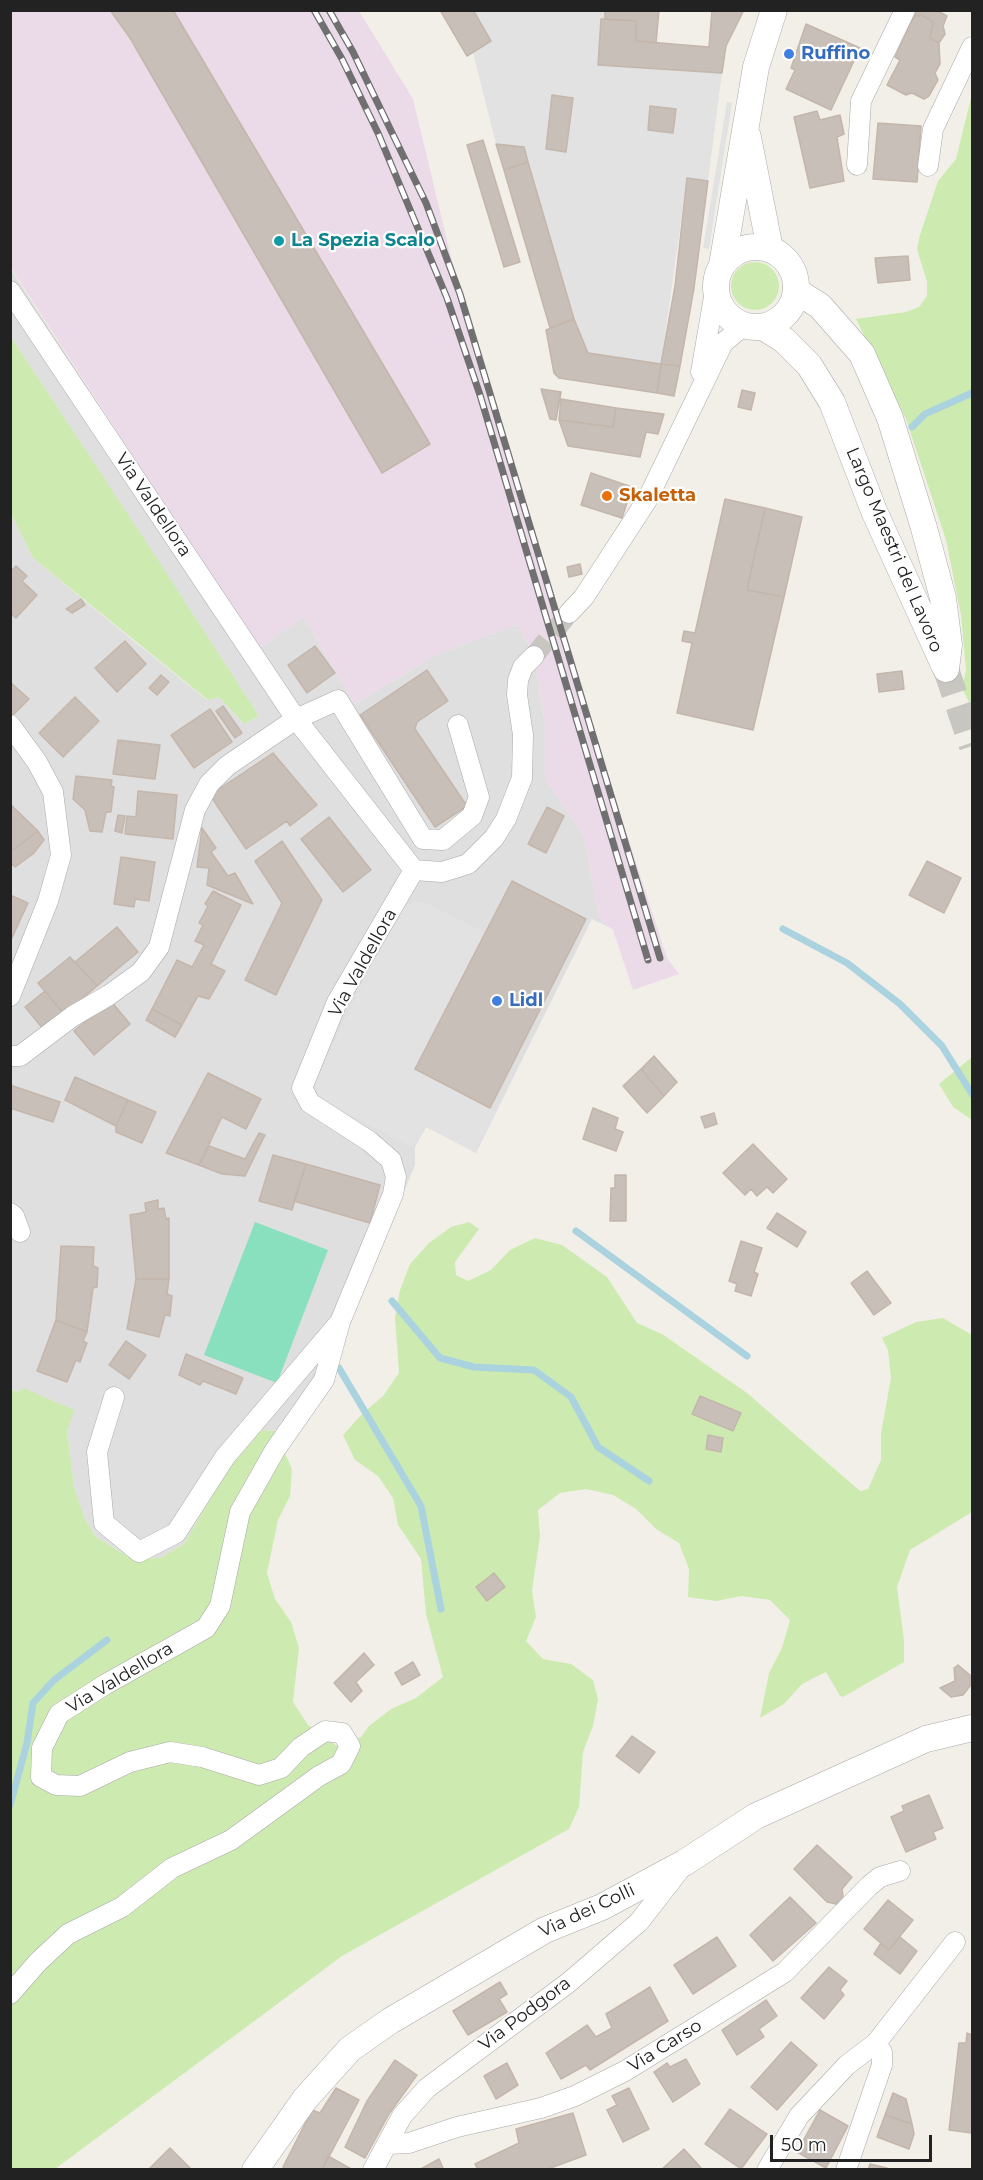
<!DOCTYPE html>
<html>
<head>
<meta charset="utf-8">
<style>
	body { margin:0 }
	#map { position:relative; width:983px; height:2180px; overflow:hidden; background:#f2efe9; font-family:Montserrat,sans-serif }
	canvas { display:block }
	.frame { position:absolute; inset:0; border:12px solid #222; pointer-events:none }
	.scale { position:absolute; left:770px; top:2135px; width:162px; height:27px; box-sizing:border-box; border:3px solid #222; border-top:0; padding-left:8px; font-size:18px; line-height:21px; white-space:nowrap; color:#222; -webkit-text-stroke:4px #fff; paint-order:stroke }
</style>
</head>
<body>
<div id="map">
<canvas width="983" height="2180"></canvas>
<div class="frame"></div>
<div class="scale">50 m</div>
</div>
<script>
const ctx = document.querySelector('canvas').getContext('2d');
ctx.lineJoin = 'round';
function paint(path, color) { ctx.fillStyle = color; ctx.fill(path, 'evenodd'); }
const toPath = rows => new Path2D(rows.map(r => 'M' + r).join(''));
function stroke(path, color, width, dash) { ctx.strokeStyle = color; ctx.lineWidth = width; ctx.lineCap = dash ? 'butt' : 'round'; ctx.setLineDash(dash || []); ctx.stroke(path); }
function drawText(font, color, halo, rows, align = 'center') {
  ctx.font = font + ' Montserrat,sans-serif'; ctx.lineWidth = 4.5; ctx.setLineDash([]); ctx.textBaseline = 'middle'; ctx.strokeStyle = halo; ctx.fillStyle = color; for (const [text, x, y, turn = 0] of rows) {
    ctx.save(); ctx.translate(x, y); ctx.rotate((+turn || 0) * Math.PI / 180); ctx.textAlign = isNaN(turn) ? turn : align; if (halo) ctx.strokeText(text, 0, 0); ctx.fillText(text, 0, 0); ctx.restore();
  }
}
paint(toPath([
	[10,268,258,649,304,617,354,704,438,654,518,624,534,656,539,684,545,724,546,780,584,836,600,919,613,929,592,919,476,1153,426,1127,415,1147,415,1165,349,1325,312,1390,275,1431,262,1430,226,1472,184,1544,160,1558,132,1559,96,1537,84,1517,74,1487,67,1431,18,1392,11,1389,11,514,33,558,130,638,207,700,219,697,244,724,259,716,11,337]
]), '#e0dfdf');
paint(toPath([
	[11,11,359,11,413,99,452,261,561,631,667,958,679,974,633,990,613,930,600,919,584,836,546,780,545,724,539,684,534,656,518,624,438,654,354,704,304,617,258,649,11,268]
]), '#ebdbe8');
paint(toPath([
	[972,94,972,708,962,688,966,670,961,615,946,540,906,419,856,319,906,312,919,307,927,296,927,282,917,249,920,235,938,181,956,159],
	'731 286a24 24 0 1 1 48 0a24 24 0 1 1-48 0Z',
	[11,337,152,551,259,716,244,724,219,697,208,700,33,558,11,514],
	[972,1057,972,1120,953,1107,939,1084],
	[469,1222,479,1229,455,1262,456,1275,468,1281,491,1270,510,1250,535,1238,562,1245,607,1277,637,1323,662,1334,747,1393,860,1491,868,1489,881,1460,881,1433,891,1378,888,1350,882,1338,916,1322,943,1318,972,1335,972,1512,910,1550,897,1587,904,1640,904,1662,843,1697,840,1696,826,1672,802,1684,784,1704,760,1718,769,1673,782,1648,790,1620,770,1600,742,1596,716,1601,688,1597,689,1569,679,1543,656,1529,636,1509,613,1495,586,1489,560,1493,538,1510,540,1536,532,1591,536,1617,526,1641,543,1659,571,1664,593,1680,598,1699,593,1726,583,1752,579,1807,569,1829,342,1956,55,2169,11,2169,10,1389,18,1392,23,1388,74,1410,67,1431,74,1487,84,1517,96,1537,132,1559,160,1558,184,1544,226,1472,262,1430,275,1431,292,1469,290,1496,278,1520,267,1573,275,1599,291,1622,299,1648,293,1702,308,1725,337,1746,361,1737,369,1726,391,1709,416,1698,443,1677,426,1614,421,1559,398,1525,393,1498,378,1476,355,1460,343,1435,362,1414,383,1396,399,1373,395,1317,400,1290,410,1264,429,1243,451,1227]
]), '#cdebb0');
paint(toPath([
	[255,1222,328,1250,277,1383,204,1355]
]), '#88e0be');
paint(toPath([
	[473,11,605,11,605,19,601,19,598,65,722,73,708,181,687,178,661,364,588,353,578,332,524,147,496,144,473,53,491,41],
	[727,102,732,103,709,249,703,248],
	[425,902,485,933,415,1069,496,1112,475,1152,425,1126,413,1148,324,1101,317,1093,315,1080,398,911,413,903]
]), '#e2e2e2');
stroke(toPath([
	[912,427,925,414,972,393],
	[783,929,847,963,900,1004,942,1046,972,1094],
	[576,1231,747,1356],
	[392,1301,440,1358,474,1367,534,1370,571,1397,598,1447,649,1481],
	[339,1368,421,1506,441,1609],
	[10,1805,27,1743,33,1703,54,1680,107,1640]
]), '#aad3df', 7);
const building = toPath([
	[110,10,173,10,430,444,382,473,130,38,110,10],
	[440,10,473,10,491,41,467,56,440,10],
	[605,10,659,10,656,43,636,41,636,21,605,19,605,10],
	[712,10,744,10,726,46,722,73,598,65,601,19,636,21,636,41,709,47,712,10],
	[917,10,936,10,947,16,943,26,945,34,939,43,930,38,933,22,922,15,914,16,917,10],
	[922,15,933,22,930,38,939,43,940,64,935,73,938,80,929,96,924,99,912,93,906,95,887,85,900,60,895,57,914,16,922,15],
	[806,24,860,48,831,110,786,89,795,70,791,68,806,24],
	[552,95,573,98,566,152,546,149,552,95],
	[650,106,676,109,673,133,648,130,650,106],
	[817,111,820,120,840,115,844,134,837,137,844,181,810,188,794,117,817,111],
	[878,123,921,126,917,182,873,179,878,123],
	[483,140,520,262,504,267,467,145,483,140],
	[496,144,524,147,528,162,504,170,496,144],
	[528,162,574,319,550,328,504,170,528,162],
	[687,178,708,181,694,288,680,366,661,364,675,286,687,178],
	[908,256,910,280,878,283,875,258,908,256],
	[574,319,588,353,661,364,657,393,559,378,554,373,546,330,574,319],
	[661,364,680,366,674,396,657,393,661,364],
	[541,389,561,392,556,420,550,419,541,389],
	[742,390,755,393,751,410,738,407,742,390],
	[561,399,616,408,613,427,559,420,561,399],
	[616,408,664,414,658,434,646,432,640,457,568,446,559,420,613,427,616,408],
	[591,473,632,487,622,518,581,505,591,473],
	[725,499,765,508,747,590,784,597,753,730,677,713,692,643,682,641,684,631,695,633,725,499],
	[765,508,802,517,784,597,747,590,765,508],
	[580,564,582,574,569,577,567,567,580,564],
	[16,566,27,576,22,581,37,595,16,618,10,613,10,572,16,566],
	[81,599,85,605,72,613,66,609,81,599],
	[125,641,146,664,117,692,95,668,125,641],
	[315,646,335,673,307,693,288,665,315,646],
	[427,670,448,701,417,722,415,729,467,806,435,827,360,715,427,670],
	[902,671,904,689,879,692,877,674,902,671],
	[161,675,169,682,157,695,149,688,161,675],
	[10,682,29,699,10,718,10,682],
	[75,697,99,721,63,757,39,733,75,697],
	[223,706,242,733,235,738,216,711,223,706],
	[210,709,232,742,194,768,171,735,210,709],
	[118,740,160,745,155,779,113,774,118,740],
	[273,753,317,805,290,826,287,821,246,849,210,795,273,753],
	[76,776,112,780,111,786,114,787,111,812,106,812,102,832,90,831,85,810,73,799,76,776],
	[138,791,177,795,173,839,125,834,127,816,136,817,138,791],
	[10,804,38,831,10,852,10,804],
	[547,807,564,816,546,853,528,844,547,807],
	[118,815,125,816,122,833,115,831,118,815],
	[329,817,371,870,343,892,301,839,329,817],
	[202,828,216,848,211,852,228,876,235,873,253,904,207,885,209,868,197,867,202,828],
	[38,831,44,840,33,854,15,867,10,862,10,852,38,831],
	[282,841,322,900,276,995,245,980,282,903,255,861,282,841],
	[121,857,155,862,149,901,135,899,134,907,114,904,121,857],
	[927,861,961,878,944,913,909,895,927,861],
	[512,881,586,919,490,1108,415,1069,512,881],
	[213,891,241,905,211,964,225,971,209,999,198,996,182,1025,152,1009,177,960,192,967,204,945,195,941,203,925,199,923,208,906,205,904,213,891],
	[10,895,28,903,10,942,10,895],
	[117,927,138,952,97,986,75,962,117,927],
	[70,957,97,986,64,1014,38,983,70,957],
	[45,991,64,1014,44,1030,25,1007,45,991],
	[110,1000,130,1024,94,1055,74,1031,110,1000],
	[152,1009,182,1025,175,1037,146,1020,152,1009],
	[654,1056,677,1082,664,1096,641,1069,654,1056],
	[641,1069,664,1096,647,1113,623,1086,641,1069],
	[208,1073,261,1099,246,1129,222,1117,199,1165,166,1153,208,1073],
	[75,1077,128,1100,116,1126,65,1100,75,1077],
	[10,1085,60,1102,53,1122,10,1108,10,1085],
	[128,1100,156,1112,142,1143,116,1132,116,1126,128,1100],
	[593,1108,618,1118,615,1129,623,1132,616,1151,583,1139,593,1108],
	[714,1113,717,1124,705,1128,701,1117,714,1113],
	[259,1133,265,1135,245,1176,222,1174,199,1165,209,1146,245,1159,259,1133],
	[753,1144,787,1179,773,1193,767,1187,757,1196,751,1189,745,1195,723,1173,753,1144],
	[273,1155,306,1164,292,1210,259,1201,273,1155],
	[306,1164,380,1185,370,1223,294,1201,306,1164],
	[615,1175,626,1175,626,1221,610,1221,611,1188,615,1188,615,1175],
	[158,1200,158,1209,164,1208,166,1219,169,1218,169,1279,136,1279,130,1215,146,1212,145,1203,158,1200],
	[777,1213,806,1232,797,1247,767,1228,777,1213],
	[741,1241,762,1248,754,1272,758,1274,751,1296,735,1291,737,1284,729,1281,741,1241],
	[61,1246,94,1247,93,1266,98,1268,97,1287,93,1288,87,1332,56,1320,61,1246],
	[867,1271,891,1303,874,1315,851,1283,867,1271],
	[136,1279,169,1279,167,1294,172,1296,170,1316,165,1315,159,1337,127,1329,136,1279],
	[56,1320,87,1332,83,1341,87,1343,80,1362,76,1360,67,1382,37,1371,56,1320],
	[126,1341,146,1355,129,1379,109,1365,126,1341],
	[186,1354,243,1378,236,1394,203,1381,200,1385,179,1375,186,1354],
	[700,1396,741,1413,733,1431,692,1414,700,1396],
	[708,1435,723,1438,721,1452,706,1449,708,1435],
	[494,1573,505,1587,487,1601,476,1587,494,1573],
	[364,1653,374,1665,356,1682,362,1691,351,1702,334,1683,364,1653],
	[413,1662,420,1675,402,1685,395,1673,413,1662],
	[958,1665,970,1675,970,1686,963,1695,951,1697,940,1688,955,1681,954,1668,958,1665],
	[632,1736,655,1752,639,1773,616,1756,632,1736],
	[929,1795,943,1828,933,1832,936,1839,906,1852,891,1817,904,1811,902,1806,929,1795],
	[817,1845,852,1877,842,1889,843,1896,836,1904,827,1902,794,1869,817,1845],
	[790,1897,816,1923,773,1961,750,1935,790,1897],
	[888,1900,913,1920,889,1950,864,1929,888,1900],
	[717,1937,736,1966,693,1994,674,1965,717,1937],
	[900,1937,917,1951,900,1974,874,1954,881,1943,889,1950,900,1937],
	[829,1967,847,1981,840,1990,844,1995,824,2019,801,1998,829,1967],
	[500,1982,507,1994,499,1999,507,2012,468,2035,453,2011,500,1982],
	[650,1987,668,2021,590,2070,586,2065,561,2079,546,2053,587,2025,596,2037,612,2028,606,2014,650,1987],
	[766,2000,777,2016,759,2029,764,2037,737,2055,722,2030,766,2000],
	[967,2033,972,2035,972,2133,949,2130,959,2043,966,2043,967,2033],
	[791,2042,817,2065,777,2110,751,2087,791,2042],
	[686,2059,700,2084,673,2102,654,2072,667,2063,670,2067,686,2059],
	[395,2060,417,2075,389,2114,365,2158,345,2147,367,2101,395,2060],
	[507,2063,518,2085,496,2099,484,2076,507,2063],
	[336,2088,359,2100,322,2170,286,2170,283,2167,312,2110,320,2113,336,2088],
	[629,2088,649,2129,623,2142,607,2110,617,2105,612,2096,629,2088],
	[893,2093,906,2099,912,2124,885,2115,893,2093],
	[730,2109,767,2134,741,2169,705,2144,730,2109],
	[820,2110,848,2126,826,2168,797,2152,820,2110],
	[573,2113,586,2155,545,2170,478,2170,475,2164,519,2143,516,2129,573,2113],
	[885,2115,912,2124,914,2134,909,2149,877,2137,885,2115],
	[170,2148,192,2170,148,2170,170,2148],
	[684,2149,703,2170,661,2170,684,2149],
	[328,2156,353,2170,322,2170,328,2156],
	[439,2159,444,2170,419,2170,439,2159],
	[870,2164,887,2168,887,2170,868,2170,870,2164]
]);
paint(building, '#c7bfb8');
stroke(building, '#c4b6ab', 1.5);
stroke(toPath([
	[534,656,569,613]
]), '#c8c6c1', 20, [20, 10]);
stroke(toPath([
	[946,669,972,746]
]), '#c8c6c1', 26, [26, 13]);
const minor = toPath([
	[857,165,861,101,905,10],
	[928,166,933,129,972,47],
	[10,291,296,719,414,870,442,872,468,864,494,838,506,819,522,778,523,735,517,695,518,680,523,667,534,656],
	[701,372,715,291],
	[569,613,584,597,647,500,723,343,743,326],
	[10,725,37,762,53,792,61,855,48,901,10,996],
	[10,1056,20,1056,73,1016,109,995,141,972,159,947,195,810,209,784,227,766,296,719,338,700,423,839,443,840,472,816,479,797,458,725],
	[10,1213,14,1216,20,1232],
	[114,1397,97,1452,104,1523,139,1552,176,1533,225,1457,340,1322,393,1194,396,1177,391,1160,369,1141,310,1103,302,1088,337,1002,414,870],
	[10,1994,38,1962,68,1934,122,1907,172,1868,231,1840,319,1776,341,1764,350,1746,342,1733,325,1731,301,1747,281,1768,259,1775,202,1757,170,1752,130,1762,80,1786,56,1785,41,1777,42,1748,59,1714,106,1684,206,1628,220,1606,240,1512,275,1450,324,1380,340,1322],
	[876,2043,955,1942],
	[388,2144,409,2143,457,2127,541,2108,575,2096,625,2071,785,1972,869,1886,880,1877,900,1871],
	[373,2170,402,2116,427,2088,568,1983,639,1922,684,1864],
	[767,2170,799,2116,847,2065,876,2043,882,2052,882,2065,846,2170]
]);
const tertiary = toPath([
	[748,137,770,249],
	'716 287a40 40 0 1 1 80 0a40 40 0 1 1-80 0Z',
	[722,265,756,67,774,10],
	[796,291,820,306,862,354,890,418,924,528,943,598,949,645,946,669],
	[763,327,784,340,809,365,832,402,874,511,944,665],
	[255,2170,305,2099,350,2049,390,2021,545,1930,602,1907,684,1863,756,1816,926,1739,972,1728]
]);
stroke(minor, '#a9a9a9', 21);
stroke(tertiary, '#a9a9a9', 27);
stroke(minor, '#fff', 20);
stroke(tertiary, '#fff', 26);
const rail = toPath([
	[314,10,342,59,378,133,447,298,480,395,648,960],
	[329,10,353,52,426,203,460,294,660,958]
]);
stroke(rail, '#707070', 7);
stroke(rail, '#fff', 4.5, [14]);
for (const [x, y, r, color] of [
	[789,54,6,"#3f7fe0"],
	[279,241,6,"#0f9aa8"],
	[607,496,6,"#e8710a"],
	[497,1001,6,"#3f7fe0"]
]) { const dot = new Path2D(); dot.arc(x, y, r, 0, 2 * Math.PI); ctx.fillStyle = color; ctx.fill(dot); stroke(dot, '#fff', 2); }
drawText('bold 18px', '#366cbe', '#fff', [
	["Ruffino",801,54],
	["Lidl",509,1001]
], 'left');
drawText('bold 18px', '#0d838f', '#fff', [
	["La Spezia Scalo",291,241]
], 'left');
drawText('bold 18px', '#c56008', '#fff', [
	["Skaletta",619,496]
], 'left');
drawText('18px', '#222', '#fff', [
	["Via Valdellora",153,505,56],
	["Largo Maestri del Lavoro",894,550,67],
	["Via Valdellora",363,963,-61],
	["Via Valdellora",120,1678,-31],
	["Via dei Colli",587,1911,-25],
	["Via Podgora",525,2014,-37],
	["Via Carso",665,2046,-32]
]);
</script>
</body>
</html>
